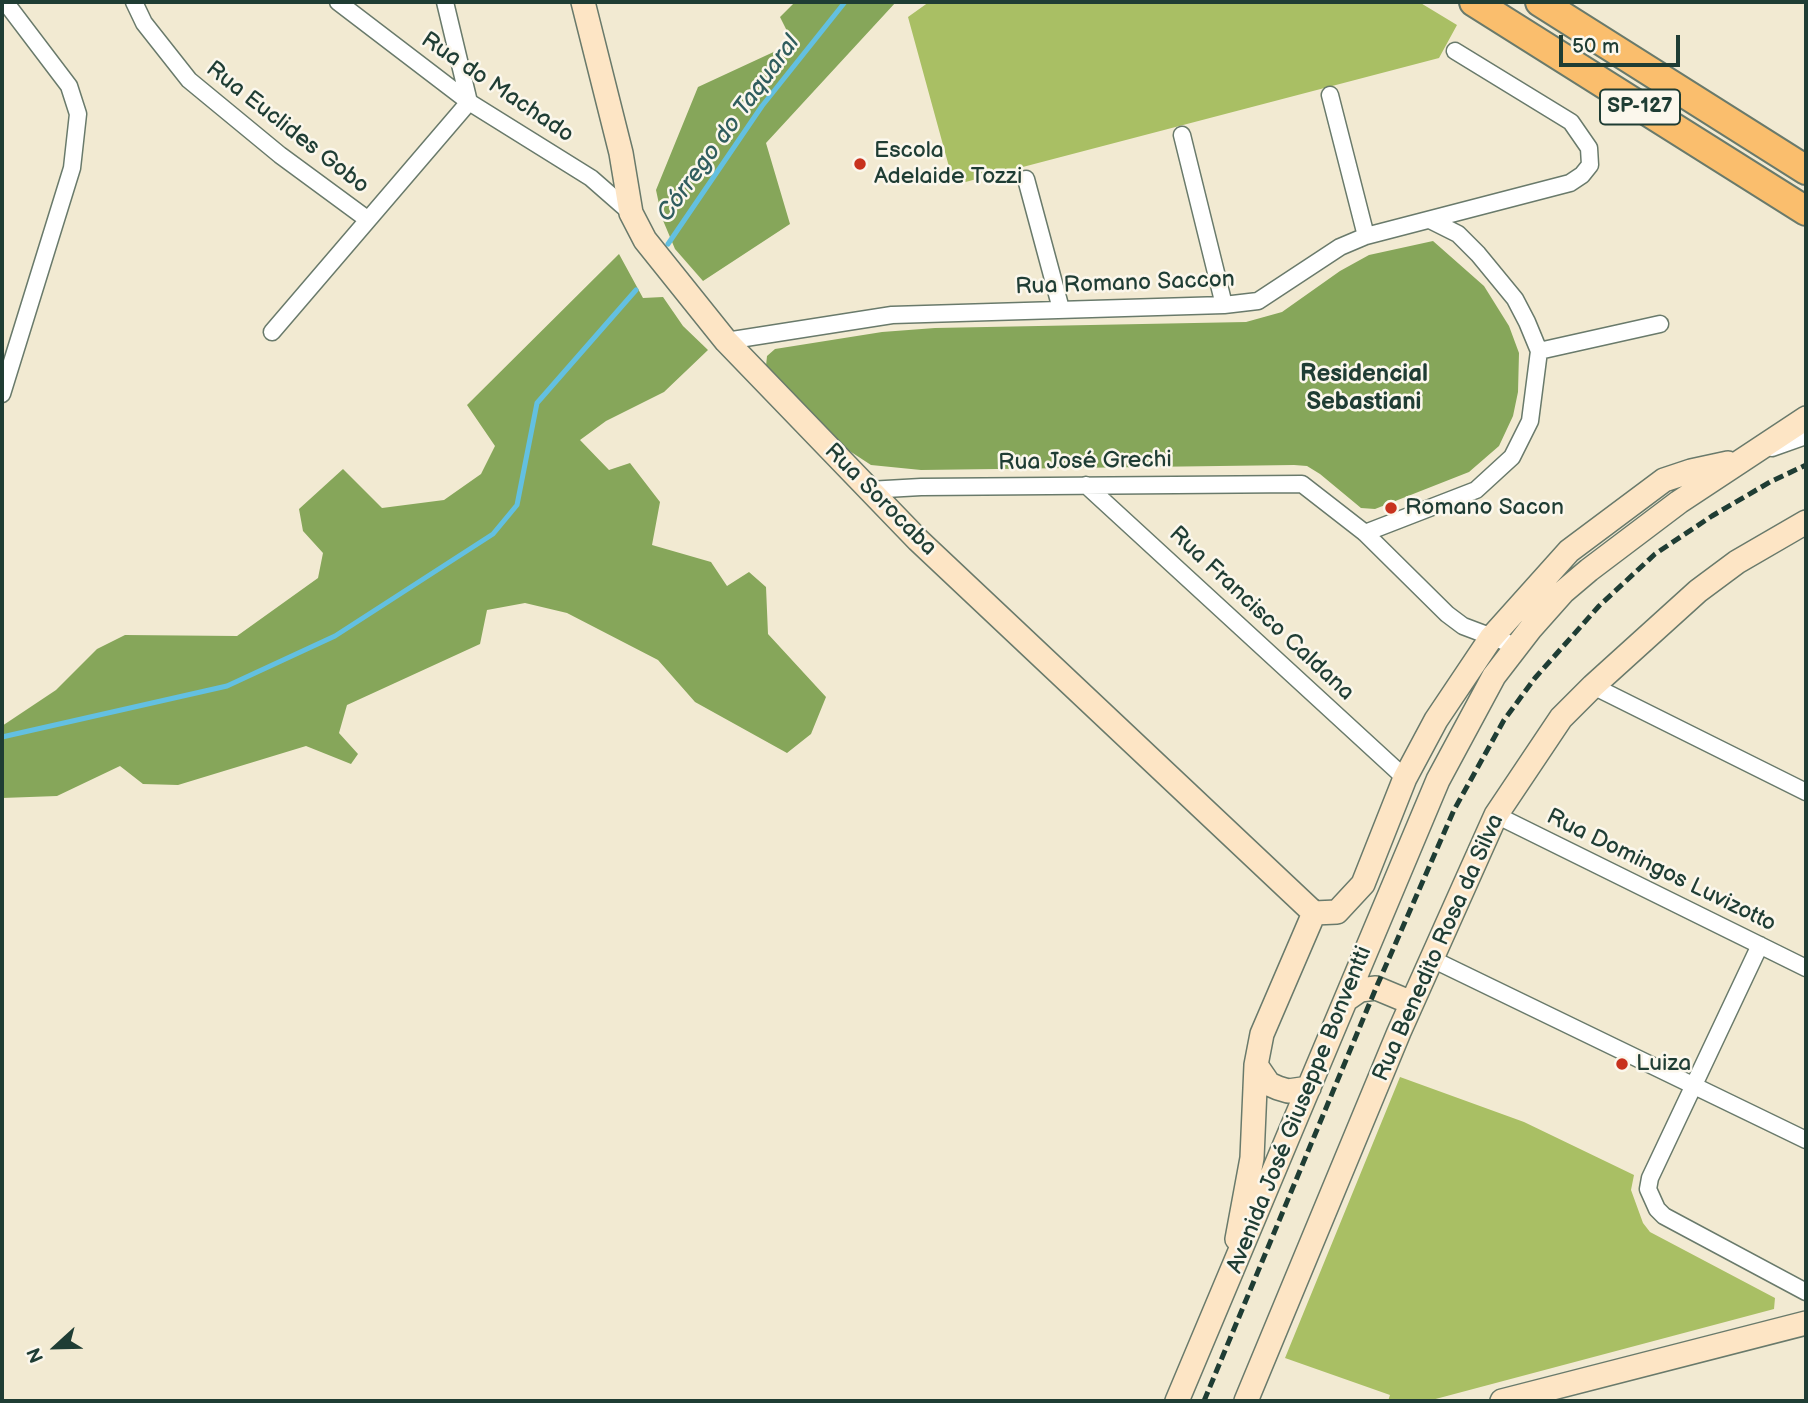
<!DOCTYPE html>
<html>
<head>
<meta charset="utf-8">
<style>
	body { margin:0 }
	#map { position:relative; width:1808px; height:1403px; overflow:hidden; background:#f2ead2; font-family:"Balsamiq Sans",sans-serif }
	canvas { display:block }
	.frame { position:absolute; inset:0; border:4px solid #1f3d34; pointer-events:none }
	.north { position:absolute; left:21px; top:1312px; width:70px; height:70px; -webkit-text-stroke:5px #fbf7ec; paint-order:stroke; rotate:248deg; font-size:19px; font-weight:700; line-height:28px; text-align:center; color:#1f3d34 }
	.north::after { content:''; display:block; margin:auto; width:24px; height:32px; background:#1f3d34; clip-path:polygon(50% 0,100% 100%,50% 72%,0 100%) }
	.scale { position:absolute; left:1559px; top:35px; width:121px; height:32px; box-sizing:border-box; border:4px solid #1f3d34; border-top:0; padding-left:9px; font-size:21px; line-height:24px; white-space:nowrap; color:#1f3d34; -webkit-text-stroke:5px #fbf7ec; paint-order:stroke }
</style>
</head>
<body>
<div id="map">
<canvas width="1808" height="1403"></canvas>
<div class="frame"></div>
<div class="north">N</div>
<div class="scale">50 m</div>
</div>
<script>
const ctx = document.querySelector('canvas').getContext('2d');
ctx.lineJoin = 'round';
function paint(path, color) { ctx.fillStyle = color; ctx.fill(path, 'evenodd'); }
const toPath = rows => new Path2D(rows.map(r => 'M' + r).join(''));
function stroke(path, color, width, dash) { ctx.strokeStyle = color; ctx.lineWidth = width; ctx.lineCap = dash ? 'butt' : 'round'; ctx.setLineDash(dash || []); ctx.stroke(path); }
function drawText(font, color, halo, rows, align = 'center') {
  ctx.font = font + ' "Balsamiq Sans",sans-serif'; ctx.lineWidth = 5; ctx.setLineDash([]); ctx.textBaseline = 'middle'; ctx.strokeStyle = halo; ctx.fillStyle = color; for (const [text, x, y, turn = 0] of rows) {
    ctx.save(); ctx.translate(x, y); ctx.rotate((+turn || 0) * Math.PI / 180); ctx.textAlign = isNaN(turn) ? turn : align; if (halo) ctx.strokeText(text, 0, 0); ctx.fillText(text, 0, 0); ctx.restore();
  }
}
paint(toPath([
	[929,2,1419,2,1457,25,1439,58,954,185,908,17],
	[1400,1077,1524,1122,1634,1175,1631,1190,1643,1223,1650,1232,1775,1298,1774,1309,1428,1401,1388,1401,1390,1395,1285,1358]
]), '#a9bf64');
paint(toPath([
	[795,2,896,2,766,143,790,224,703,281,675,249,662,218,656,190,698,87,793,43,780,17],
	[1433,241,1484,286,1509,326,1519,353,1518,392,1513,416,1499,446,1469,472,1375,509,1361,508,1320,474,1307,466,1294,465,921,470,871,465,845,448,766,366,767,356,775,349,882,332,935,328,1246,322,1282,312,1340,271,1369,255],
	[619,254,643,298,663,297,683,326,708,350,664,392,606,421,580,440,609,470,630,463,660,502,652,545,711,562,727,586,749,572,766,587,768,634,826,697,811,734,787,753,695,702,658,660,567,613,525,603,487,610,480,644,347,705,339,733,358,754,351,764,306,746,178,785,143,784,120,766,57,796,2,798,2,726,56,690,97,649,125,635,237,636,318,578,323,553,303,531,299,509,343,469,382,508,444,500,481,474,495,446,467,405]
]), '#86a65a');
stroke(toPath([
	[668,244,762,106,845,2],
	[2,737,227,686,335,636,493,534,517,505,537,403,636,290]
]), '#63c0e1', 5);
const street = toPath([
	[134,2,144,23,189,80,280,155,367,219],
	[338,2,469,102,591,178,631,213],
	[1330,95,1366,236],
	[1182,135,1224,305],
	[1026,179,1061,309],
	[272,332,469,102,445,2],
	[726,341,892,315,1224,305,1258,301,1340,247,1366,236,1570,183,1582,175,1590,165,1589,148,1571,122,1455,51],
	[1539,351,1660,324],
	[2,394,72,168,78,114,69,86,6,3],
	[1772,448,1806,436],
	[1086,485,1405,778],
	[868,490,921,487,1302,484,1365,533,1447,614,1463,626,1516,646],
	[1365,533,1476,490,1512,457,1530,421,1539,351,1527,322,1515,299,1478,254,1458,234,1430,220],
	[1593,686,1806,792],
	[1496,815,1806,968],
	[1760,945,1650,1178,1648,1189,1657,1209,1664,1216,1806,1292],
	[1432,959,1806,1140]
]);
const secondary = toPath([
	[583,2,621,153,631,213,645,240,726,341,918,540,1314,913],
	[1347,999,1360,990,1376,988,1412,1003],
	[1256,1065,1269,1084,1278,1088,1288,1091,1309,1088],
	[1237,1239,1252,1158,1256,1065,1262,1034,1314,913,1337,912,1363,884,1405,778,1436,720,1491,638,1569,551,1664,480,1691,471,1728,463],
	[1177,1401,1438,780,1494,676,1531,628,1563,592,1589,570,1679,502,1806,418],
	[1246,1401,1399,1032,1496,815,1561,718,1593,686,1698,591,1737,562,1806,522],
	[1502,1401,1806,1323]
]);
const highway = toPath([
	[1474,2,1806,211],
	[1540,2,1806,170]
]);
stroke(street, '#697a6b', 19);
stroke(secondary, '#697a6b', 26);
stroke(highway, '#697a6b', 32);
stroke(street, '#fff', 16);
stroke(secondary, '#fde5c5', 23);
stroke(highway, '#fabe6d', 28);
stroke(toPath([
	[1204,1401,1376,988,1454,810,1504,720,1535,678,1599,606,1655,554,1712,516,1770,482,1806,465]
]), '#1f3d34', 5, [10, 5]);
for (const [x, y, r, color] of [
	[860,164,7,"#c8321e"],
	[1391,508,7,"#c8321e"],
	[1622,1064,7,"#c8321e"]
]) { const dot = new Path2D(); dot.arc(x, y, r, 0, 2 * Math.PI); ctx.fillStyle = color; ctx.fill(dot); stroke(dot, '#fbf7ec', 2.5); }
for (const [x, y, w] of [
	[1640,107,80]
]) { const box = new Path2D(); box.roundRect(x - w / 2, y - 17.5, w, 35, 5); ctx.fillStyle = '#fbf7ec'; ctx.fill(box); stroke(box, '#1f3d34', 2); }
drawText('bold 21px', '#1f3d34', null, [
	["SP-127",1640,107]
]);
drawText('23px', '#1f3d34', '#fbf7ec', [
	["Rua do Machado",497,88,34],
	["Rua Euclides Gobo",287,128,38],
	["Rua Romano Saccon",1125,284,-2],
	["Rua José Grechi",1085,462,-1],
	["Rua Sorocaba",880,500,45],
	["Rua Francisco Caldana",1261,614,43],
	["Rua Domingos Luvizotto",1661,871,26],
	["Rua Benedito Rosa da Silva",1439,948,-66],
	["Avenida José Giuseppe Bonventti",1300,1110,-68]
]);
drawText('23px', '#1f3d34', '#fbf7ec', [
	["Escola",874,151],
	["Adelaide Tozzi",874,177],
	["Romano Sacon",1405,508],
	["Luiza",1636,1064]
], 'left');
drawText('italic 24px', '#305e5f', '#fbf7ec', [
	["Córrego do Taquaral",729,129,-54]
]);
drawText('bold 24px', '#1f3d34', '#fbf7ec', [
	["Residencial",1364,375],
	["Sebastiani",1364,403]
]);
</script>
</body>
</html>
